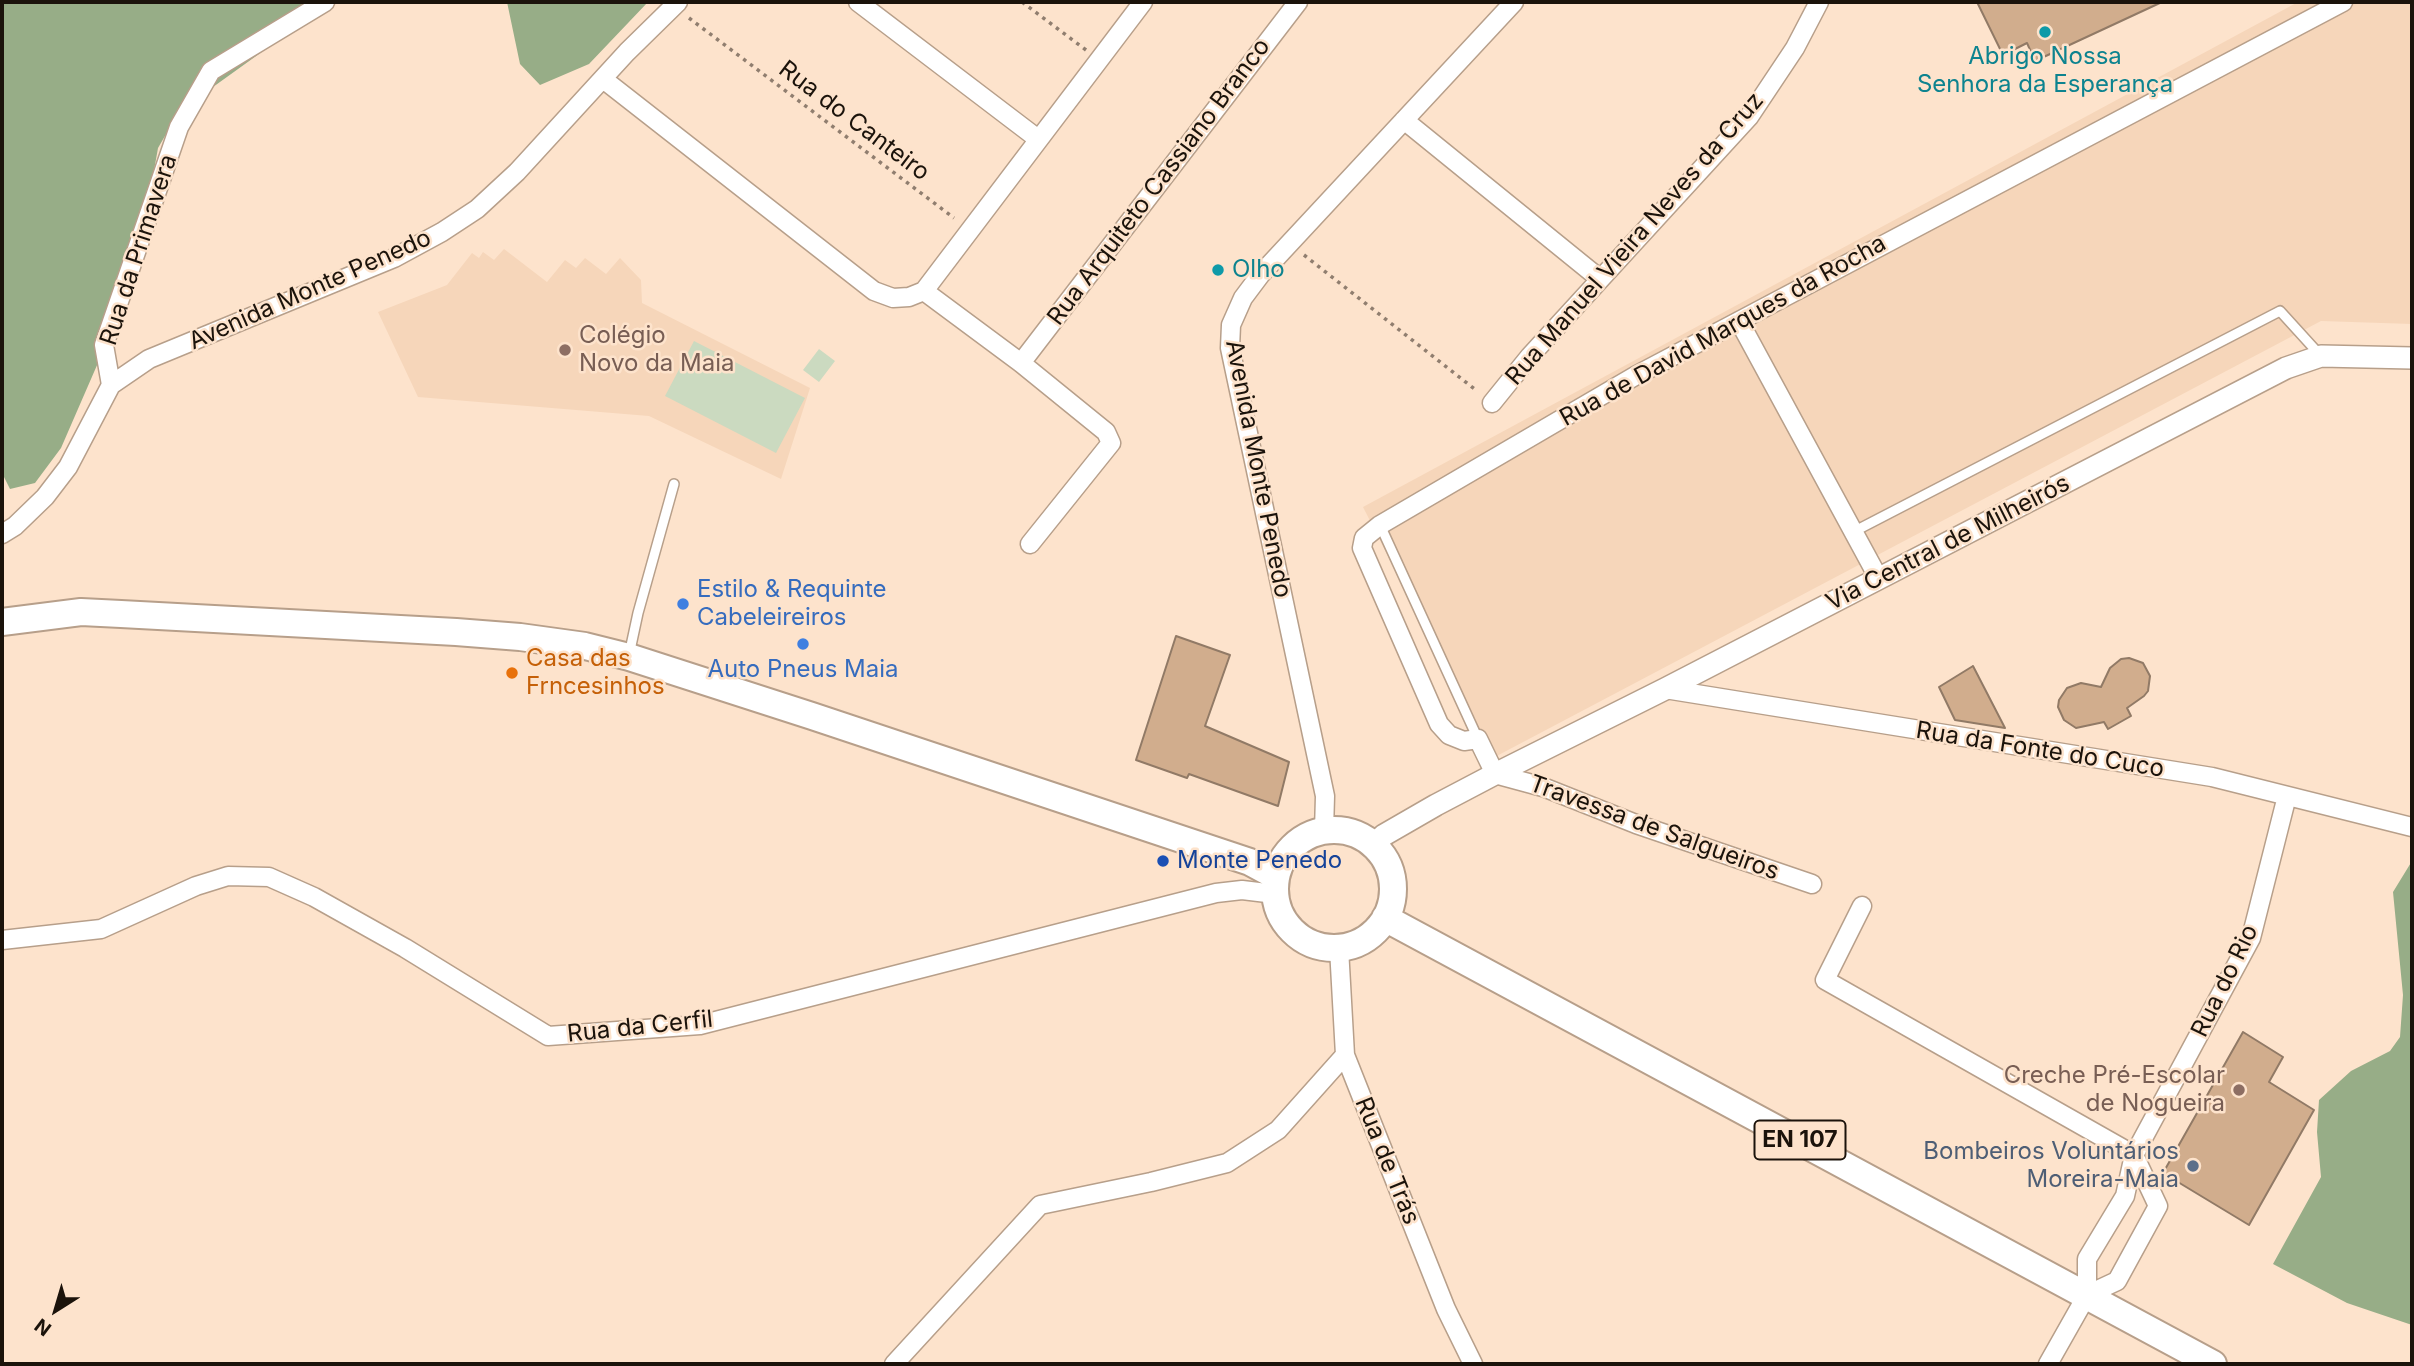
<!DOCTYPE html>
<html>
<head>
<meta charset="utf-8">
<style>
	body { margin:0 }
	#map { position:relative; width:2414px; height:1366px; overflow:hidden; background:#fde3cc; font-family:Inter,sans-serif }
	canvas { display:block }
	.frame { position:absolute; inset:0; border:4px solid #1b130b; pointer-events:none }
	.north { position:absolute; left:21px; top:1275px; width:70px; height:70px; -webkit-text-stroke:5px #fde3cc; paint-order:stroke; rotate:217deg; font-size:19px; font-weight:700; line-height:28px; text-align:center; color:#1b130b }
	.north::after { content:''; display:block; margin:auto; width:24px; height:32px; background:#1b130b; clip-path:polygon(50% 0,100% 100%,50% 72%,0 100%) }
</style>
</head>
<body>
<div id="map">
<canvas width="2414" height="1366"></canvas>
<div class="frame"></div>
<div class="north">N</div>
</div>
<script>
const ctx = document.querySelector('canvas').getContext('2d');
ctx.lineJoin = 'round';
function paint(path, color) { ctx.fillStyle = color; ctx.fill(path, 'evenodd'); }
const toPath = rows => new Path2D(rows.map(r => 'M' + r).join(''));
function stroke(path, color, width, dash) { ctx.strokeStyle = color; ctx.lineWidth = width; ctx.lineCap = dash ? 'butt' : 'round'; ctx.setLineDash(dash || []); ctx.stroke(path); }
function drawText(font, color, halo, rows, align = 'center') {
  ctx.font = font + ' Inter,sans-serif'; ctx.lineWidth = 5; ctx.setLineDash([]); ctx.textBaseline = 'middle'; ctx.strokeStyle = halo; ctx.fillStyle = color; for (const [text, x, y, turn = 0] of rows) {
    ctx.save(); ctx.translate(x, y); ctx.rotate((+turn || 0) * Math.PI / 180); ctx.textAlign = isNaN(turn) ? turn : align; if (halo) ctx.strokeText(text, 0, 0); ctx.fillText(text, 0, 0); ctx.restore();
  }
}
paint(toPath([
	[2298,2,2412,2,2412,324,2321,321,1491,759,1363,507],
	[504,249,547,282,565,260,576,268,585,258,606,274,620,258,641,280,642,303,810,388,781,479,649,416,418,397,378,312,447,285,472,253,479,258,483,252,494,260]
]), '#f6d6ba');
paint(toPath([
	[694,341,805,398,776,453,665,396],
	[819,349,835,361,819,382,803,370]
]), '#cbdac0');
paint(toPath([
	[2,2,323,2,316,13,213,87,183,105,158,148,147,210,111,333,61,448,35,483,10,489,2,473],
	[507,2,648,2,589,64,540,85,520,64],
	[2412,861,2412,1325,2347,1303,2273,1264,2321,1177,2317,1132,2319,1100,2351,1071,2390,1051,2400,1037,2403,995,2393,892]
]), '#97ad87');
const building = toPath([
	[1977,2,2162,2,2035,61,2027,43,2003,55,1977,2],
	[1176,636,1230,655,1205,726,1289,762,1278,806,1189,774,1187,778,1136,760,1176,636],
	[2129,658,2143,663,2150,676,2148,691,2144,696,2127,708,2131,716,2108,729,2104,722,2076,728,2064,720,2058,707,2059,700,2067,688,2081,683,2101,687,2110,668,2121,659,2129,658],
	[1973,666,2005,728,1955,720,1939,687,1973,666],
	[2243,1032,2283,1057,2269,1082,2314,1110,2249,1225,2163,1173,2243,1032]
]);
paint(building, '#d1ad8d');
stroke(building, '#917a66', 2);
const service = toPath([
	[1380,525,1478,739],
	[1853,532,2280,311,2320,355],
	[629,655,638,613,674,484]
]);
const minor = toPath([
	[858,2,1038,139],
	[603,79,874,291,893,298,909,297,924,291,1143,2],
	[1404,120,1600,279],
	[924,291,1021,363,1106,432,1111,443,1030,544],
	[1739,321,1879,579],
	[1021,363,1298,2],
	[111,385,149,359,394,258,442,232,477,209,517,172,627,52,678,2],
	[1492,403,1530,356,1749,117,1795,48,1819,2],
	[2,534,15,526,45,497,68,467,111,385,104,345,179,127,211,71,325,2],
	[1665,689,2212,777,2412,827],
	[1324,831,1325,796,1230,348,1231,325,1243,298,1261,274,1514,2],
	[1812,884,1636,824,1543,787,1495,774,1478,739,1464,741,1449,735,1439,724,1362,548,1364,538,1380,525,1635,376,2343,2],
	[1862,906,1825,980,2134,1155],
	[2,940,101,929,196,886,228,876,269,877,314,897,405,948,548,1036,700,1025,1216,893,1242,890,1275,894],
	[1339,948,1345,1055,1446,1309,1473,1364],
	[2087,1295,2117,1281,2158,1206,2134,1155],
	[894,1364,1040,1205,1151,1182,1227,1163,1278,1130,1345,1055],
	[2048,1364,2087,1295,2087,1259,2125,1196,2134,1155,2251,938,2287,796]
]);
const tertiary = toPath([
	[1373,845,1384,835,1436,805,1495,774,1665,689,2286,368,2321,356,2412,358]
]);
const primary = toPath([
	[2,622,81,612,121,614,456,632,520,637,585,646,629,657,812,716,1250,862,1276,876],
	'1275 889a59 59 0 1 1 118 0a59 59 0 1 1-118 0Z',
	[1385,918,2213,1364]
]);
stroke(service, '#b79f8a', 12);
stroke(minor, '#b79f8a', 21);
stroke(tertiary, '#b79f8a', 24);
stroke(primary, '#b79f8a', 30);
stroke(toPath([
	[1022,2,1086,50],
	[689,18,954,218],
	[1304,255,1477,391]
]), '#907e6f', 3.5, [3.5, 5]);
stroke(service, '#fff', 9);
stroke(minor, '#fff', 18);
stroke(tertiary, '#fff', 21);
stroke(primary, '#fff', 26);
for (const [x, y, r, color] of [
	[2045,32,7,"#0f9aa8"],
	[1218,270,7,"#0f9aa8"],
	[565,350,7,"#8d6e63"],
	[683,604,7,"#3f7fe0"],
	[803,644,7,"#3f7fe0"],
	[512,673,7,"#e8710a"],
	[1163,861,7,"#1a4fb4"],
	[2239,1090,7,"#8d6e63"],
	[2193,1166,7,"#5c6f8a"]
]) { const dot = new Path2D(); dot.arc(x, y, r, 0, 2 * Math.PI); ctx.fillStyle = color; ctx.fill(dot); stroke(dot, '#fde3cc', 2.5); }
for (const [x, y, w] of [
	[1800,1140,91]
]) { const box = new Path2D(); box.roundRect(x - w / 2, y - 19.5, w, 39, 5); ctx.fillStyle = '#fde3cc'; ctx.fill(box); stroke(box, '#1b130b', 2); }
drawText('bold 23px', '#1b130b', null, [
	["EN 107",1800,1140]
]);
drawText('24px', '#0d838f', '#fde3cc', [
	["Abrigo Nossa",2045,57],
	["Senhora da Esperança",2045,85],
	["Olho",1232,270,"left"]
]);
drawText('24px', '#1b130b', '#fde3cc', [
	["Rua do Canteiro",854,121,37],
	["Rua Arquiteto Cassiano Branco",1159,182,-53],
	["Rua Manuel Vieira Neves da Cruz",1635,239,-49],
	["Rua da Primavera",139,250,-72],
	["Avenida Monte Penedo",310,290,-24],
	["Rua de David Marques da Rocha",1723,331,-29],
	["Avenida Monte Penedo",1258,469,79],
	["Via Central de Milheirós",1948,543,-27],
	["Rua da Fonte do Cuco",2040,750,9],
	["Travessa de Salgueiros",1654,828,20],
	["Rua do Rio",2225,981,-64],
	["Rua da Cerfil",640,1027,-6],
	["Rua de Trás",1387,1161,68]
]);
drawText('24px', '#785e54', '#fde3cc', [
	["Colégio",579,336],
	["Novo da Maia",579,364],
	["Creche Pré-Escolar",2225,1076,"right"],
	["de Nogueira",2225,1104,"right"]
], 'left');
drawText('24px', '#366cbe', '#fde3cc', [
	["Estilo & Requinte",697,590],
	["Cabeleireiros",697,618],
	["Auto Pneus Maia",803,670,"center"]
], 'left');
drawText('24px', '#c56008', '#fde3cc', [
	["Casa das",526,659],
	["Frncesinhos",526,687]
], 'left');
drawText('24px', '#164399', '#fde3cc', [
	["Monte Penedo",1177,861]
], 'left');
drawText('24px', '#4e5e75', '#fde3cc', [
	["Bombeiros Voluntários",2179,1152],
	["Moreira-Maia",2179,1180]
], 'right');
</script>
</body>
</html>
